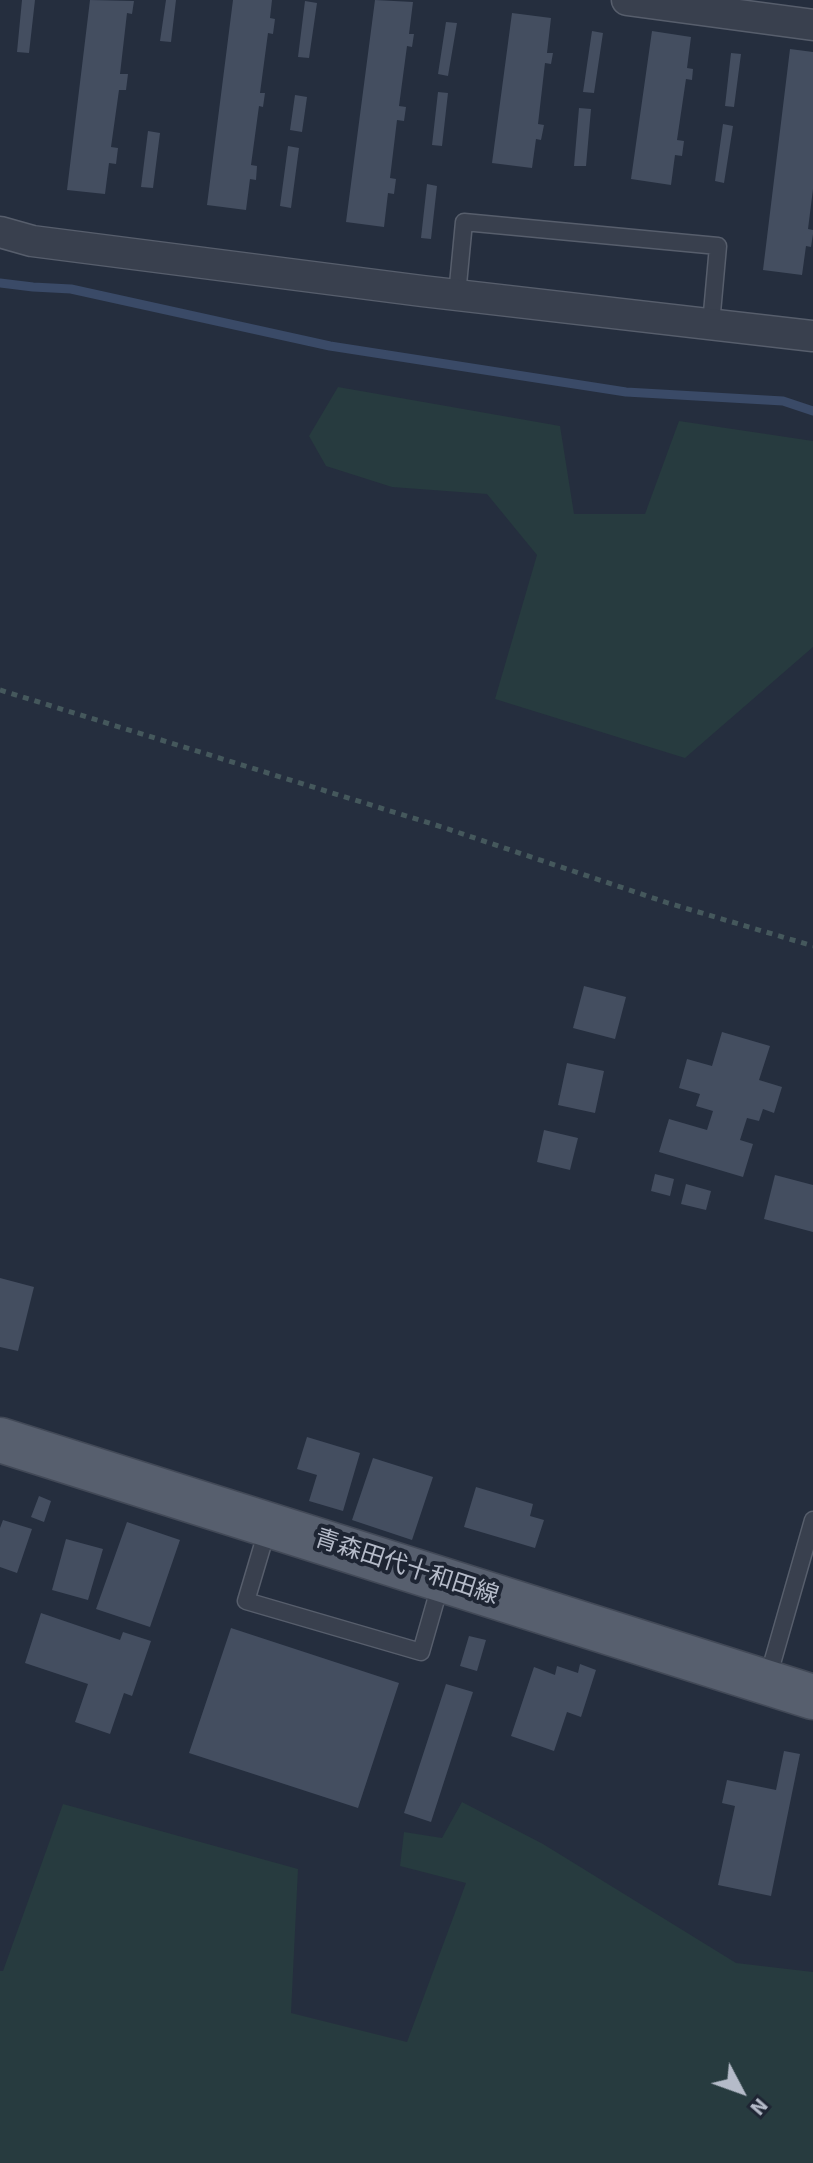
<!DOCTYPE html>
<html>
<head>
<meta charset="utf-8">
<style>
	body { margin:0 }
	#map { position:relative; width:813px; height:2163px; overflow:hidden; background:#252e3e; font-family:"Source Sans 3",sans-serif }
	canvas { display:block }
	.north { position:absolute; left:701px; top:2051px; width:80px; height:80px; -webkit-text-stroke:6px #1e2533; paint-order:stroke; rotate:131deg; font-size:22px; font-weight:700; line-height:32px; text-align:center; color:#b5bbc9 }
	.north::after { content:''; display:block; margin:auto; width:28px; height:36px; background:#b5bbc9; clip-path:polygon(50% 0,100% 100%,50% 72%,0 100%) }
</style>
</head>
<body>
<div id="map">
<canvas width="813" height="2163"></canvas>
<div class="north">N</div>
</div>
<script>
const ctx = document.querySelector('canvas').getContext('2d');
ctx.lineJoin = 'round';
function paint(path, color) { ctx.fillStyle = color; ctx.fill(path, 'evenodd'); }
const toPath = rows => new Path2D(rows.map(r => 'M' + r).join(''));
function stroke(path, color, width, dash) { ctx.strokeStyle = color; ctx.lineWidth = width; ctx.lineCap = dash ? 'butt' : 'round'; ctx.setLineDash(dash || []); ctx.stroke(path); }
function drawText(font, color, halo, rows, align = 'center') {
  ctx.font = font + ' "Source Sans 3","Noto Sans JP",sans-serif'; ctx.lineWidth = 8; ctx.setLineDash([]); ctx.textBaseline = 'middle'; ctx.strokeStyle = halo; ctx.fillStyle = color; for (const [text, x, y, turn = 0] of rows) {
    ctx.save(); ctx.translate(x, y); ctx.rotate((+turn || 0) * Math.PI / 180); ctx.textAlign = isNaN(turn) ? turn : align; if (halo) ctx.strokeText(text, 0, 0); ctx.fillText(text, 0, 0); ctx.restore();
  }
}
paint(toPath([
	[338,387,560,426,574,514,645,514,679,421,813,441,813,647,685,758,495,699,537,555,487,494,392,487,326,466,309,436],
	[462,1802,543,1844,736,1963,813,1972,813,2163,0,2163,0,1971,3,1971,63,1804,298,1869,291,2013,407,2042,466,1883,400,1866,404,1832,442,1838]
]), '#273b3f');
stroke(toPath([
	[0,283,33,287,71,289,330,346,626,392,783,401,813,411]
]), '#3a4a67', 9);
paint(toPath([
	[22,0,35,0,29,53,17,52],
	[90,0,134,1,132,14,127,13,120,74,128,74,126,90,119,90,111,147,118,148,116,164,109,163,105,194,67,190],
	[166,0,176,0,171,42,160,41],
	[233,0,272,0,270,18,275,19,273,34,268,33,260,93,265,93,263,107,259,106,251,165,257,166,256,180,250,179,246,210,207,205],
	[375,0,413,2,409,34,414,34,412,47,407,46,399,106,406,107,404,121,397,120,390,178,396,179,394,194,388,193,384,227,346,222],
	[305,1,317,3,309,58,298,57],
	[512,13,551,18,547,53,553,53,551,64,545,63,538,124,544,125,541,140,536,139,532,168,492,163],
	[446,22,457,23,448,76,438,74],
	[592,31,603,33,594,93,583,92],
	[652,31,691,37,687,68,693,69,692,80,686,79,677,140,684,141,682,156,675,155,671,185,631,179],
	[790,49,813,52,813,189,808,229,813,230,813,234,811,247,806,246,802,275,763,270],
	[731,53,741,54,734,107,725,106],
	[438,92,448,93,442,146,432,145],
	[295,95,307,97,302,132,290,130],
	[579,108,591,109,586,166,574,166],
	[723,124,733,126,724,183,715,181],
	[148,131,160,133,153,188,141,187],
	[288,146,299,148,291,208,280,206],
	[427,184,437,186,431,239,421,238],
	[584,986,626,997,615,1039,573,1028],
	[722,1032,770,1046,759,1080,782,1087,774,1113,763,1109,759,1121,747,1118,740,1140,753,1144,743,1177,659,1152,669,1119,707,1130,713,1111,696,1106,700,1094,679,1088,687,1059,712,1066],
	[567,1063,604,1071,595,1113,558,1105],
	[544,1130,578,1138,570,1170,537,1162],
	[655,1174,674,1179,670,1196,651,1191],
	[775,1175,813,1185,813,1232,764,1219],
	[686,1184,711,1191,706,1210,681,1204],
	[0,1278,34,1287,18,1351,0,1347],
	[307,1437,360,1453,343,1511,309,1501,317,1475,297,1469],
	[373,1458,433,1477,412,1540,352,1520],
	[476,1487,533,1504,530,1516,544,1520,535,1548,464,1527],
	[39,1496,51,1501,44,1522,31,1517],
	[3,1520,32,1529,17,1573,0,1567,0,1528],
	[127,1522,180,1540,150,1627,96,1609],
	[66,1539,103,1549,88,1600,52,1590],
	[41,1613,120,1640,123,1632,151,1641,132,1696,124,1693,110,1734,75,1722,88,1684,25,1663],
	[231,1628,399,1683,358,1808,189,1753],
	[469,1636,486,1640,477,1671,460,1666],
	[580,1664,596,1670,581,1717,567,1712,554,1751,511,1736,534,1667,555,1675,557,1666,578,1673],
	[446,1684,473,1692,431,1822,404,1813],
	[784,1751,800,1754,771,1896,718,1885,735,1806,722,1803,727,1780,776,1790]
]), '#444e60');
const lane = toPath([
	[457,295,464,222,718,246,711,324],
	[268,1527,246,1601,421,1652,441,1582],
	[767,1681,813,1520]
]);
const street = toPath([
	[627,0,813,25],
	[0,232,32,241,422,291,813,336]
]);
const primary = toPath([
	[0,1440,813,1697]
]);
stroke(lane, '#575e6c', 19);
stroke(street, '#575e6c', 33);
stroke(primary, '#424957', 47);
stroke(toPath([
	[0,690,442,827,668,903,813,946]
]), '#45585c', 5, [6, 6]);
stroke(lane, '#39404e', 16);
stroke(street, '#39404e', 30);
stroke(primary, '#575f6e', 44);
drawText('24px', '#b5bbc9', '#1e2533', [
	["青森田代十和田線",406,1569,18]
]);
</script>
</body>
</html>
